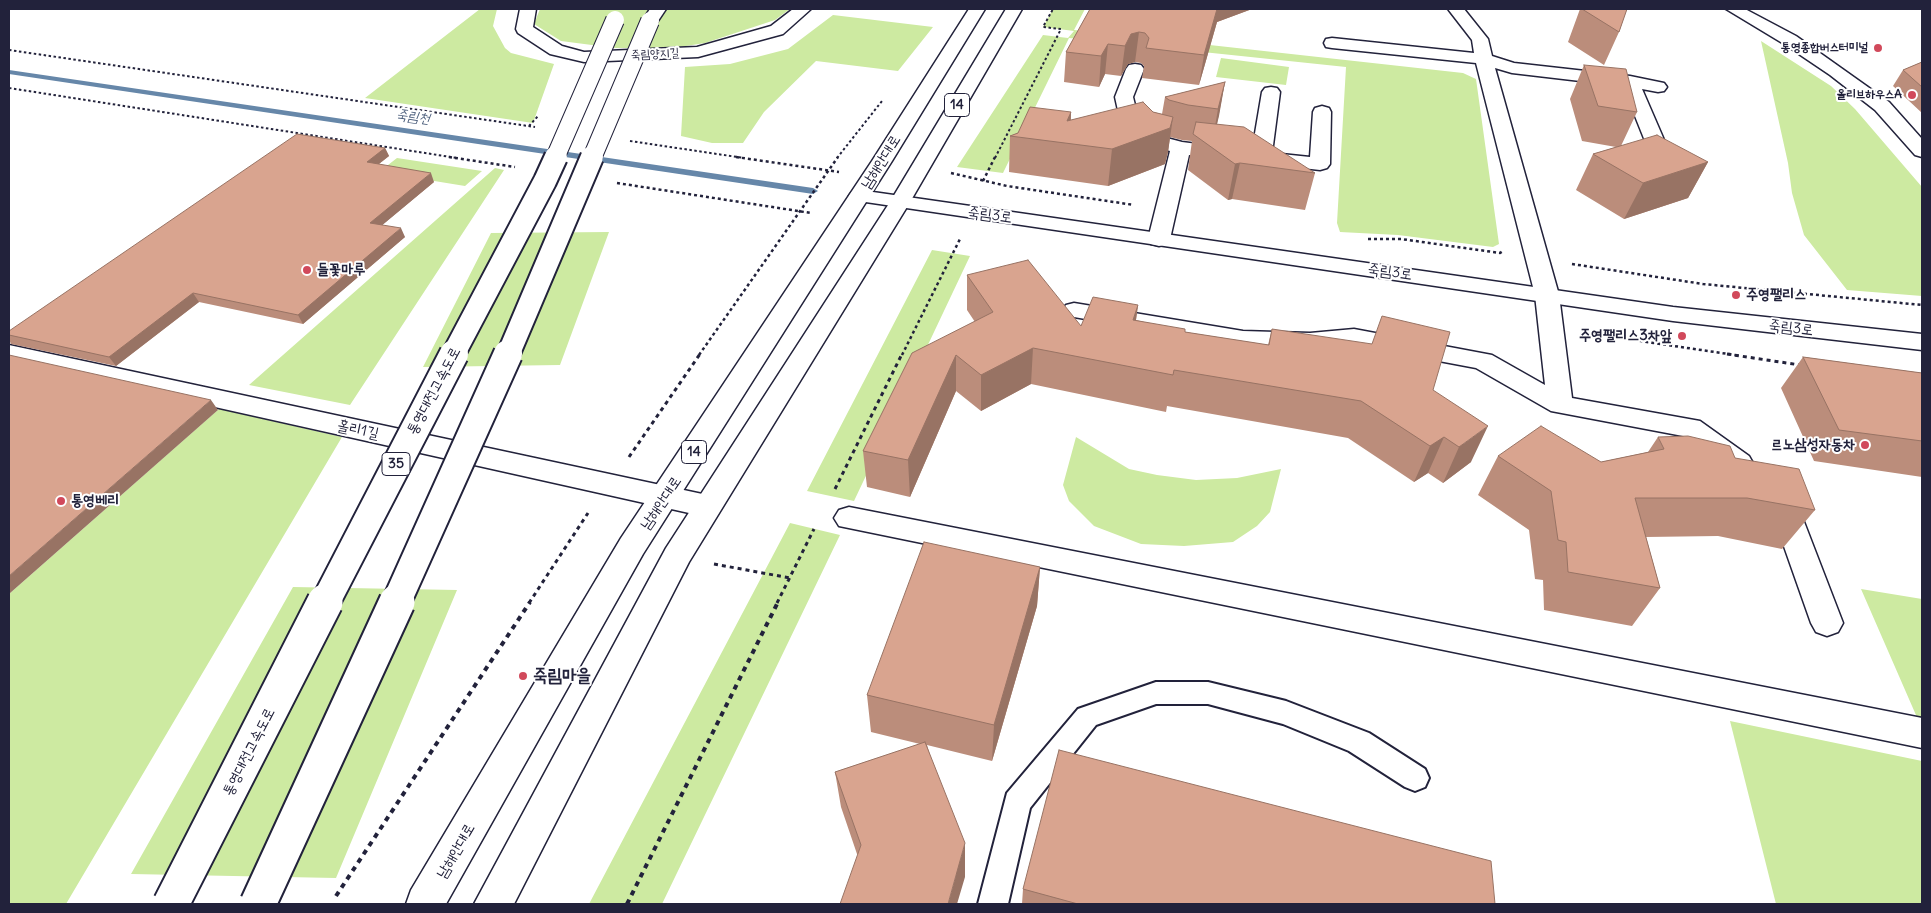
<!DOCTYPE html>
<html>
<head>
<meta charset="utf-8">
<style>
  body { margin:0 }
  #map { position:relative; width:1931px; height:913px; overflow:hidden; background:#fff; font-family:Delius,sans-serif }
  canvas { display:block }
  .frame { position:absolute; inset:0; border:10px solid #22223b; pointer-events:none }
</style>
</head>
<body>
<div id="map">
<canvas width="1931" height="913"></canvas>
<div class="frame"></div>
</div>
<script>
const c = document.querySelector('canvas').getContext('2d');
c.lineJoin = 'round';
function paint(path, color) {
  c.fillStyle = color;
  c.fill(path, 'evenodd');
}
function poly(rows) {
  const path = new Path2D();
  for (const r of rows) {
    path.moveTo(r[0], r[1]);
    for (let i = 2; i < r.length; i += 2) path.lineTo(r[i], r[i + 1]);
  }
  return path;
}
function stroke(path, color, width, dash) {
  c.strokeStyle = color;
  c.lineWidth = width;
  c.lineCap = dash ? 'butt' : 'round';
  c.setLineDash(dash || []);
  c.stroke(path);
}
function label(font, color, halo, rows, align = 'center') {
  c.font = font + ' Delius,"Poor Story",sans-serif';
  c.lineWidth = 4;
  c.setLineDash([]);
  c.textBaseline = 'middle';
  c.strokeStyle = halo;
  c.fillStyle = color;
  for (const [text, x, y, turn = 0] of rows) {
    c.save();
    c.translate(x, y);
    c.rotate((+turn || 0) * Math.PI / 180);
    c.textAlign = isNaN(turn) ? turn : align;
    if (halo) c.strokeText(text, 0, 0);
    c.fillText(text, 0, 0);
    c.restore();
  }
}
paint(poly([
  [480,9,497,9,493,26,505,48,511,53,554,64,533,123,365,98],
  [540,9,790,9,775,20,705,43,673,48,615,48,561,41,534,24],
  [1053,9,1085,9,1074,30,1463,73,1476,79,1499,244,1493,247,1398,235,1340,232,1337,223,1346,67,1069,38,1003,173,957,167,1043,35,1068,38,1074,31,1043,27],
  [833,15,933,27,898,71,816,61,764,112,743,143,712,143,681,136,685,67,730,64,788,49],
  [1761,41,1831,86,1855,109,1922,187,1922,296,1847,290,1804,235,1792,193,1788,163],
  [1221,58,1289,67,1286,85,1216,77],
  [397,158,482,171,465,186,379,172],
  [495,168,504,170,350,405,249,385],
  [609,232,560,365,423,367,491,233],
  [932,250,970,256,854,501,807,491],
  [219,409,342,437,66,904,9,904,9,594],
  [1076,437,1129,469,1157,475,1196,480,1237,478,1281,469,1270,512,1257,526,1233,542,1184,546,1141,544,1094,526,1069,501,1063,485],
  [790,523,840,535,662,904,589,904],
  [293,587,457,590,336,878,131,874],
  [1861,589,1922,599,1922,723,1919,722],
  [1730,721,1922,761,1922,904,1776,904]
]), '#cdeaa1');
paint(poly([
  [9,70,813,188,818,191,813,194,9,74,9,70]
]), '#6687a9');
const lane = poly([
  [1156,682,1208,682,1286,701,1369,733,1425,769,1429,778,1425,787,1415,791,1405,787,1349,751,1283,724,1208,704,1156,704,1096,725,1030,808,1008,904,978,904,1007,793,1078,709,1156,682]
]);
const street = poly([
  [520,9,536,9,533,27,562,46,584,52,697,47,771,26,793,9,811,9,783,34,698,57,584,62,550,54,518,33,516,29,520,9],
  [1448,9,1464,9,1488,39,1492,56,1514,63,1630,76,1664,83,1667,87,1664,91,1658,92,1642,89,1671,156,1668,160,1661,162,1654,160,1651,156,1623,86,1512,73,1495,68,1559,295,1572,398,1700,421,1749,456,1753,463,1749,470,1739,473,1729,470,1683,436,1551,411,1476,368,1354,345,1310,349,1243,347,1074,317,1066,315,1062,310,1066,305,1074,303,1243,331,1310,333,1354,329,1492,355,1545,385,1535,295,1476,63,1332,48,1326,47,1324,43,1326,39,1332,38,1474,53,1472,40,1448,9],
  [1726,9,1745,9,1796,36,1889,102,1922,139,1922,157,1915,155,1875,110,1830,75,1784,44,1726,9],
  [1135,64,1141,65,1144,69,1133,97,1137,113,1163,137,1182,142,1252,151,1262,92,1265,88,1271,87,1277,88,1280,92,1272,153,1310,157,1313,112,1315,108,1322,106,1329,108,1331,112,1330,164,1327,168,1320,170,1189,155,1170,239,1167,244,1159,246,1151,244,1148,239,1170,151,1149,145,1119,115,1115,97,1126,69,1129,65,1135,64],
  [9,345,707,495,717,498,721,506,717,514,707,517,9,361,9,345],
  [1782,490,1792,494,1796,501,1843,623,1838,632,1827,636,1816,632,1811,623,1768,501,1772,494,1782,490],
  [849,507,1922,718,1922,748,839,526,834,518,839,510,849,507]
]);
const secondary = poly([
  [859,190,1673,307,1922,334,1922,350,1673,321,852,200,849,196,852,192,859,190]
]);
const primary = poly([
  [969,9,985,9,892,161,643,554,446,904,406,904,411,890,621,538,872,161,969,9],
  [1006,9,1022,9,910,202,689,562,514,904,474,904,666,548,890,202,1006,9]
]);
const highway = poly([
  [650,9,666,9,656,24,650,26,642,21,650,9]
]);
stroke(lane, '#22223b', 4);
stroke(street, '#22223b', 3);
stroke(secondary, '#22223b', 3);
stroke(primary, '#22223b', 3);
stroke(highway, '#22223b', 3);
stroke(poly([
  [9,50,535,127],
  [9,88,457,158],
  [529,126,538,116],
  [630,141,744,158],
  [837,158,882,101],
  [995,158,1061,29,1043,27,1053,9]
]), '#22223b', 2, [2.5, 2.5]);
stroke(poly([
  [449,157,515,167],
  [736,157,839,172],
  [951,173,1007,186,1134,205],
  [983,181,995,157],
  [617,183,811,213],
  [1368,239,1401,239,1500,253,1503,251],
  [1572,264,1703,284,1922,305],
  [1586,333,1735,355],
  [699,355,838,157],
  [902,355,961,237]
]), '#22223b', 2.5, [3, 3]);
stroke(poly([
  [1727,354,1800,365],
  [629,457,700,354],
  [835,489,902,354],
  [714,564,790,578],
  [529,603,588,513],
  [777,603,814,529]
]), '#22223b', 3, [4, 4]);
stroke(poly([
  [336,896,530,602],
  [627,904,778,602]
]), '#22223b', 4, [5, 5]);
paint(lane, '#fff');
paint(street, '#fff');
paint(secondary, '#fff');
paint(primary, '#fff');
paint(highway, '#fff');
const highwayBridgeFar3 = poly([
  [555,158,615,20],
  [592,158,650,21]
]);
const highwayBridgeFar2 = poly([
  [453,355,545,181,556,157],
  [508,355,592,157]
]);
const highwayBridgeFar1 = poly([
  [325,603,454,354],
  [396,603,508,354]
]);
const highwayBridge = poly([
  [171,904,325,602],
  [258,904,397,602]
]);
stroke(highwayBridgeFar3, '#22223b', 20, []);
stroke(highwayBridgeFar2, '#22223b', 26, []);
stroke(highwayBridgeFar1, '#22223b', 32, []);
stroke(highwayBridge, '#22223b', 39, []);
stroke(highwayBridgeFar3, '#fff', 18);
stroke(highwayBridgeFar2, '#fff', 22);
stroke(highwayBridgeFar1, '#fff', 28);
stroke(highwayBridge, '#fff', 35);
paint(poly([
  [1090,9,1252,9,1217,22,1199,85,1142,78,1144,66,1141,63,1135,62,1128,64,1121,76,1105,74,1099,87,1064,82,1066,52],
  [1580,9,1627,9,1619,32,1604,65,1568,42],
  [1922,62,1922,113,1893,86,1903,70],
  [1584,65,1637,112,1621,146,1708,162,1688,198,1624,219,1576,190,1593,154,1616,147,1582,141,1570,99],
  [1225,82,1217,124,1315,173,1305,210,1232,199,1228,200,1188,170,1192,141,1182,140,1170,137,1168,152,1165,164,1108,186,1009,172,1010,136,1071,112,1071,120,1153,112,1162,114,1165,97],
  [385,148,389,156,379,164,434,182,382,225,405,237,303,324,199,302,116,366,11,344,9,340,9,331],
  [967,275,1081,326,1138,305,1136,320,1185,332,1268,345,1272,329,1433,390,1471,462,1443,483,1428,473,1414,482,1348,438,1167,406,1166,412,1031,384,981,411,956,391,910,497,867,487,863,451,975,322,967,310],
  [1803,357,1922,373,1922,477,1814,461,1781,388],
  [1658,437,1735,458,1815,510,1782,549,1718,536,1646,537,1660,588,1632,626,1544,610,1543,580,1535,579,1529,530,1478,495,1498,456,1601,462,1648,452],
  [1040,567,1037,606,992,761,927,745,965,877,857,854,841,807,835,772,920,744,871,732,867,695],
  [1023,889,1495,904,1022,904]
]), '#bb8d7b');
paint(poly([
  [1217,9,1252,9,1217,22,1199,85,1204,55],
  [1139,32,1135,62,1128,64,1121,76,1125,46,1131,34],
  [1108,44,1105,74,1099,87,1101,56],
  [1225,82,1219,116,1212,144,1218,109],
  [1071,112,1069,144,1067,121],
  [1173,117,1168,152,1165,164,1108,186,1112,149],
  [385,148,389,156,371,170,367,162],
  [1708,162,1688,198,1624,219,1643,183],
  [1240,163,1232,199,1228,200,1235,164],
  [431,173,434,182,374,232,370,223],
  [401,228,405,237,303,324,298,315],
  [193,293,199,302,116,366,109,357],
  [1138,305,1133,341,1133,320],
  [1033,348,1031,384,981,411,981,375],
  [956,355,956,391,910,497,908,460],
  [211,400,218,410,9,594,9,576],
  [1488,426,1471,462,1443,483,1459,447],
  [1444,437,1428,473,1414,482,1430,446],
  [1040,567,1037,606,992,761,994,725],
  [965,843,965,877,957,904,948,904]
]), '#987364');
const building = poly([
  [1090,9,1217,9,1204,55,1146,48,1149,38,1145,33,1139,32,1131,34,1125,46,1108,44,1101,56,1066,52,1090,9],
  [1582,9,1627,9,1619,32,1582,9],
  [1922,62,1922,87,1903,70,1922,62],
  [1584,65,1626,69,1637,112,1598,106,1584,65],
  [1225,82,1218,109,1188,105,1169,100,1165,97,1225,82],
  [1143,102,1153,112,1173,117,1170,128,1112,149,1010,136,1018,133,1030,107,1071,112,1067,121,1143,102],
  [1196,122,1244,127,1315,173,1240,163,1235,164,1193,134,1196,122],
  [297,134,385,148,367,162,431,173,370,223,401,228,298,315,193,293,109,357,9,335,9,331,297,134],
  [1657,135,1708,162,1643,183,1593,154,1657,135],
  [1028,260,1081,326,1093,297,1138,305,1133,320,1185,329,1185,332,1269,345,1272,329,1372,344,1382,316,1450,332,1433,390,1488,426,1459,447,1444,437,1430,446,1361,401,1174,370,1173,375,1033,348,981,375,956,355,908,460,863,451,912,353,993,312,967,275,1028,260],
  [9,355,211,400,9,576,9,355],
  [1803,357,1922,373,1922,441,1839,430,1803,357],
  [1541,426,1601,462,1664,449,1658,437,1688,436,1730,446,1735,458,1799,469,1815,510,1747,498,1635,498,1660,588,1568,572,1566,542,1558,540,1551,491,1498,456,1541,426],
  [924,542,1040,567,994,725,867,695,924,542],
  [925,742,965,843,948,904,840,904,861,845,835,772,925,742],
  [1059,750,1491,861,1495,904,1078,904,1023,889,1059,750]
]);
paint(building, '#d9a48f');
stroke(building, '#987364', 1);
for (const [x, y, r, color] of [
  [1878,48,5,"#d1495b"],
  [1912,95,5,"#d1495b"],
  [307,270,5,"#d1495b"],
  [1736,295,5,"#d1495b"],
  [1682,336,5,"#d1495b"],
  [1865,445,5,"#d1495b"],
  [61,501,5,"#d1495b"],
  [523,676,5,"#d1495b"]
]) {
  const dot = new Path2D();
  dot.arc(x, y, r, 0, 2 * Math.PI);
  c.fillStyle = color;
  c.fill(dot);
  stroke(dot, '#fff', 2);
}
label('bold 12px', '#22223b', '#fff', [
  ["통영종합버스터미널",1868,48],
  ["올리브하우스A",1902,95]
], 'right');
label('12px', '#22223b', '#fff', [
  ["죽림양지길",655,54,-3]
]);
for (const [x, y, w] of [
  [957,105,25],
  [694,452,25],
  [396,464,28]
]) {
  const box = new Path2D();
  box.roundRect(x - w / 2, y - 11.5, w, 23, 4);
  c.fillStyle = '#fff';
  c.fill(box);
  stroke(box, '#22223b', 1);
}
label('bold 14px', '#22223b', null, [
  ["14",957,105],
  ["14",694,452],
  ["35",396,464]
]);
label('italic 14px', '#4a5d7b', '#fff', [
  ["죽림천",413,117,8]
]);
label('15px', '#22223b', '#fff', [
  ["남해안대로",881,162,-58],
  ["죽림3로",990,215,8],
  ["죽림3로",1390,272,8],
  ["죽림3로",1791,328,7],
  ["통영대전고속도로",434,391,-62],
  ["홀리1길",358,430,12],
  ["남해안대로",661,503,-56],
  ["통영대전고속도로",249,752,-63],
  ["남해안대로",456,851,-60]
]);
label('bold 15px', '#22223b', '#fff', [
  ["들꽃마루",317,270],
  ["주영팰리스",1746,295],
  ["주영팰리스3차앞",1672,336,"right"],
  ["르노삼성자동차",1855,445,"right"],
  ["통영베리",71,501]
], 'left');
label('bold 18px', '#22223b', '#fff', [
  ["죽림마을",533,676]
], 'left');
</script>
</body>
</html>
